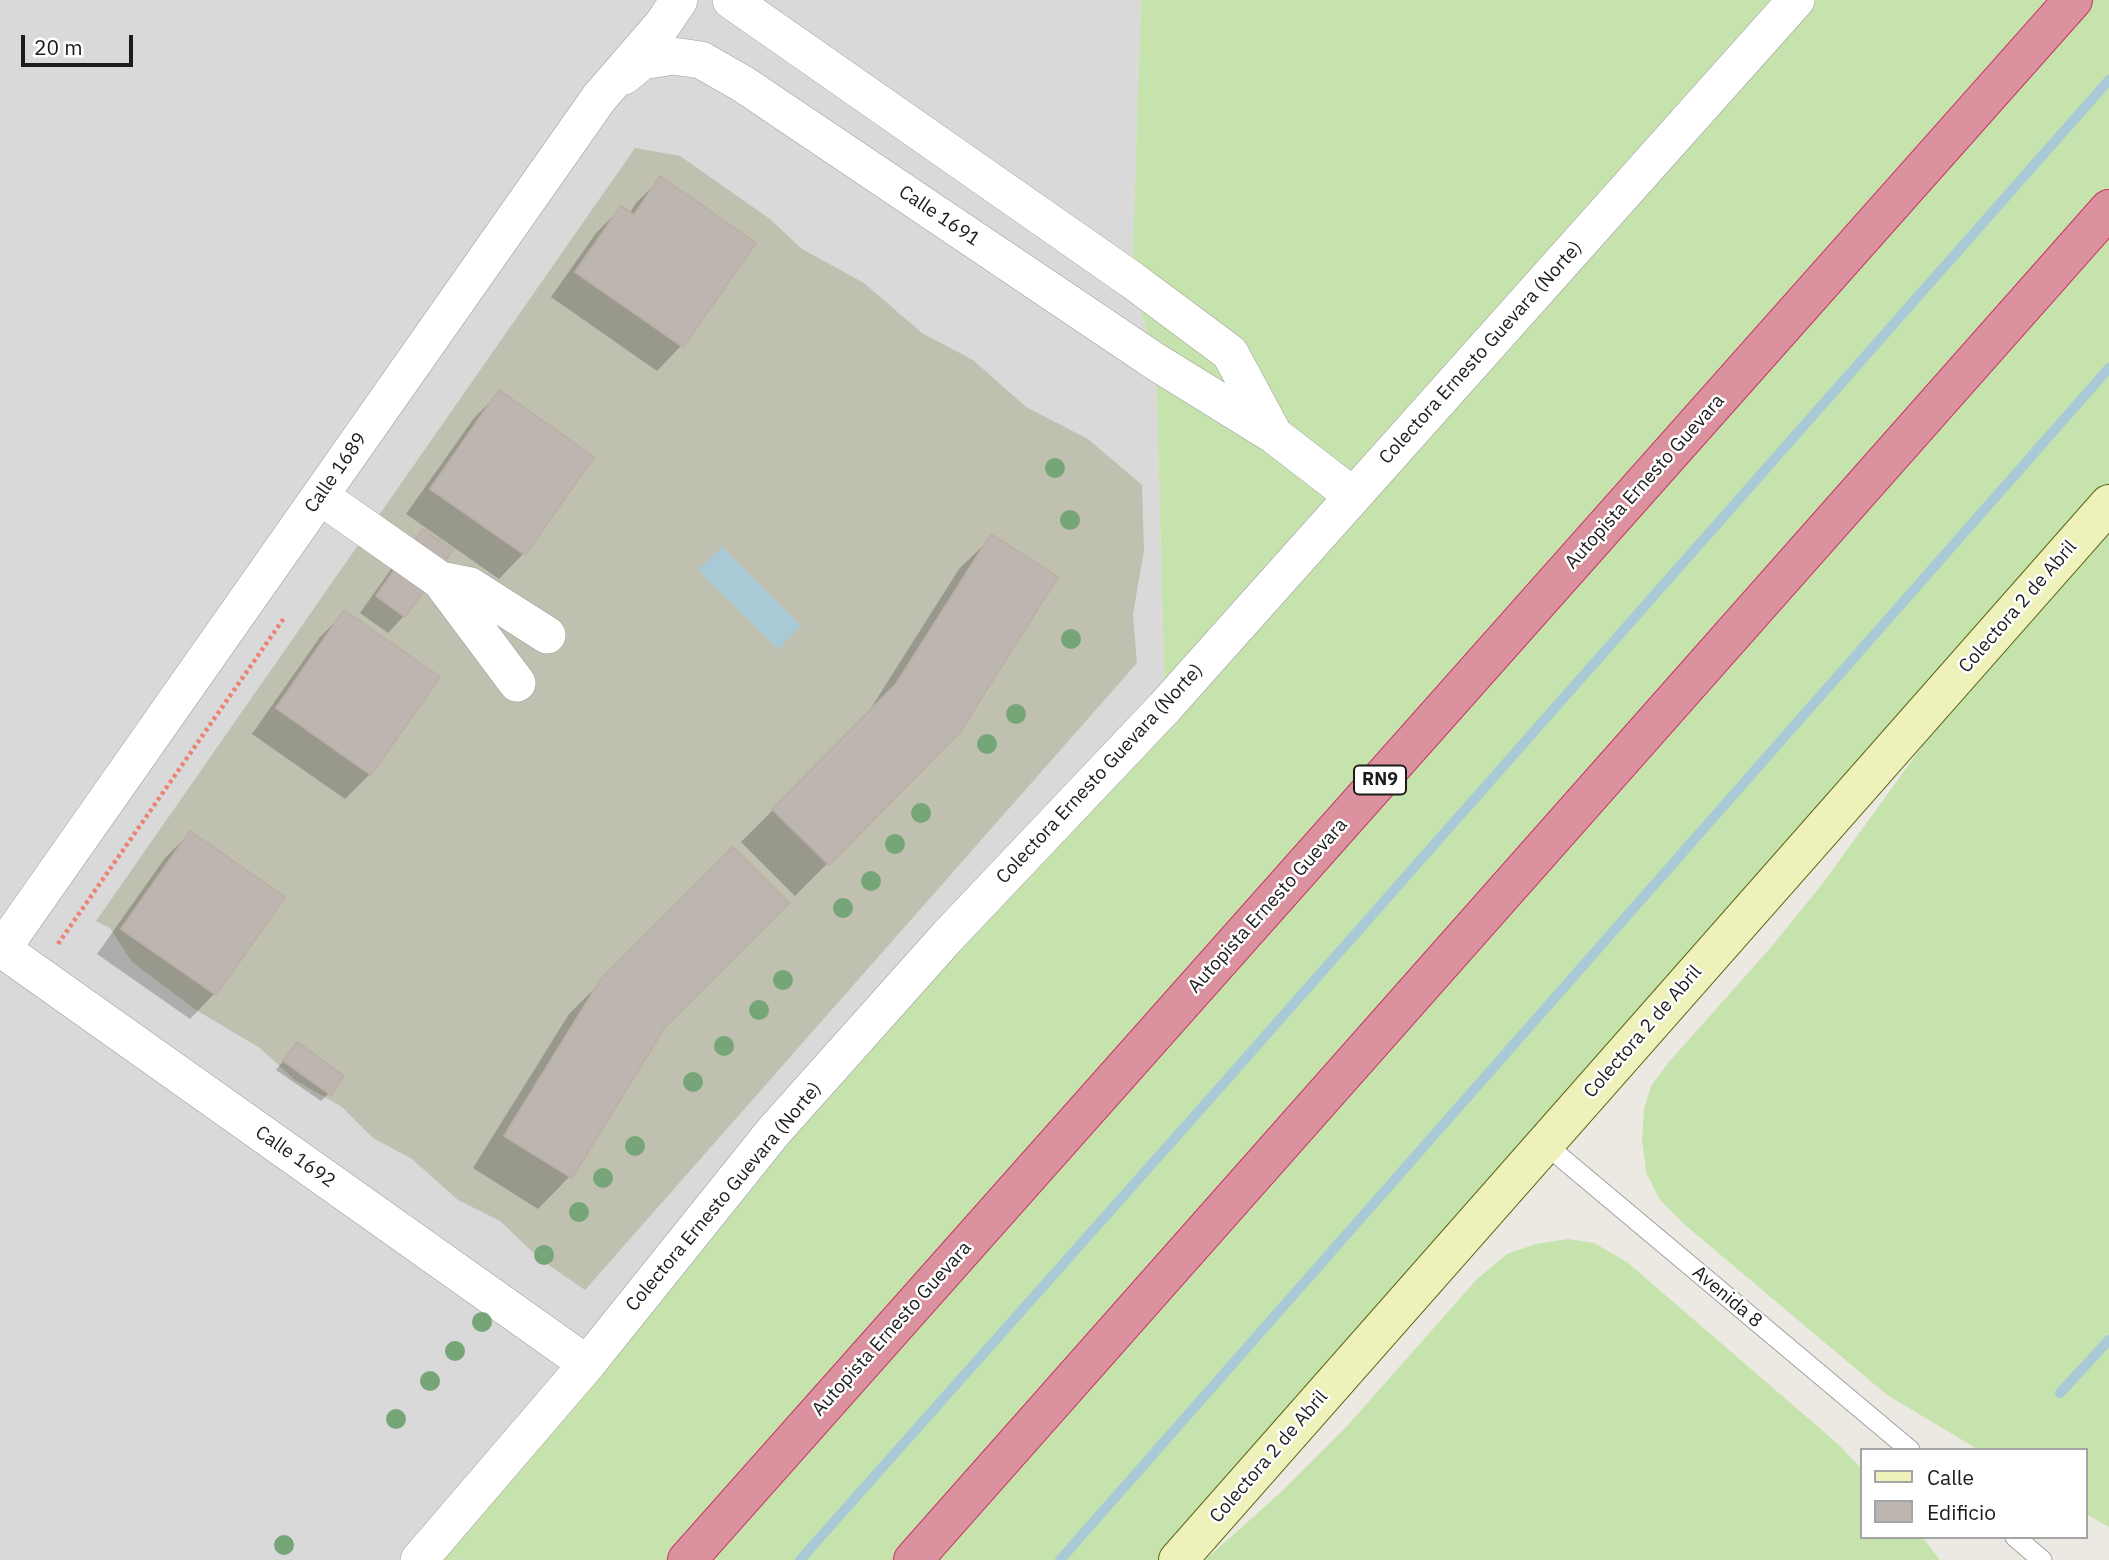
<!DOCTYPE html>
<html>
<head>
<meta charset="utf-8">
<style>
  body { margin:0 }
  #map { position:relative; width:2109px; height:1560px; overflow:hidden; background:#ece9e2; font-family:"IBM Plex Sans",sans-serif }
  canvas { display:block }
  .legend { position:absolute; left:1860px; top:1448px; width:228px; height:91px; box-sizing:border-box; background:#fff; border:2px solid #a4a4a4; margin:0; padding:9px 12px; list-style:none; font-size:21px; color:#1c1c1c }
  .legend li { display:flex; align-items:center; gap:14px; height:35px }
  .legend b { width:35px; border:2px solid #a4a4a4 }
  .scale { position:absolute; left:21px; top:35px; width:112px; height:32px; box-sizing:border-box; border:4px solid #1c1c1c; border-top:0; padding-left:9px; font-size:21px; line-height:24px; white-space:nowrap; color:#1c1c1c; -webkit-text-stroke:5px #fff; paint-order:stroke }
</style>
</head>
<body>
<div id="map">
<canvas width="2109" height="1560"></canvas>
<ul class="legend">
<li><b style="height:9px;background:#eef2ba"></b>Calle</li>
<li><b style="height:19px;background:#bcb5b0"></b>Edificio</li>
</ul>
<div class="scale">20 m</div>
</div>
<script>
const c = document.querySelector('canvas').getContext('2d');
c.lineJoin = 'round';
function paint(path, color) {
  c.fillStyle = color;
  c.fill(path, 'evenodd');
}
function poly(rows) {
  const path = new Path2D();
  for (const r of rows) {
    path.moveTo(r[0], r[1]);
    for (let i = 2; i < r.length; i += 2) path.lineTo(r[i], r[i + 1]);
  }
  return path;
}
function stroke(path, color, width, dash) {
  c.strokeStyle = color;
  c.lineWidth = width;
  c.lineCap = dash ? 'butt' : 'round';
  c.setLineDash(dash || []);
  c.stroke(path);
}
function label(font, color, halo, rows, align = 'center') {
  c.font = font + ' "IBM Plex Sans",sans-serif';
  c.lineWidth = 5;
  c.setLineDash([]);
  c.textBaseline = 'middle';
  c.strokeStyle = halo;
  c.fillStyle = color;
  for (const [text, x, y, turn = 0] of rows) {
    c.save();
    c.translate(x, y);
    c.rotate((+turn || 0) * Math.PI / 180);
    c.textAlign = isNaN(turn) ? turn : align;
    if (halo) c.strokeText(text, 0, 0);
    c.fillText(text, 0, 0);
    c.restore();
  }
}
paint(poly([
  [0,0,1141,0,1132,280,1156,362,1165,707,419,1560,0,1560]
]), '#dad9d9');
paint(poly([
  [635,148,680,156,770,219,802,249,864,283,922,333,973,360,1026,407,1088,439,1142,485,1144,550,1133,614,1137,663,585,1290,540,1259,500,1221,458,1200,412,1159,373,1138,342,1107,295,1080,260,1048,196,1010,132,962,110,928,96,921]
]), '#bfc0af');
paint(poly([
  [1141,0,2109,0,2109,504,1178,1560,419,1560,1165,707,1156,362,1132,280],
  [2109,533,2109,1527,2086,1514,2086,1450,1979,1450,1887,1395,1685,1225,1659,1199,1646,1172,1642,1139,1644,1109,1651,1086,1668,1063,1772,946,1823,883,1931,734],
  [1568,1239,1594,1243,1627,1262,1838,1444,1862,1469,1862,1537,1922,1537,1940,1560,1205,1560,1280,1493,1348,1425,1477,1279,1507,1254,1536,1244]
]), '#c6e2ad');
paint(poly([
  [722,547,801,626,778,649,698,570]
]), '#a7cad6');
paint(poly([
  [660,179,753,244,681,346,657,371,551,297,596,233,621,208,629,214,636,203],
  [499,393,591,458,523,554,499,579,406,514,474,418],
  [423,531,404,616,388,633,360,613,406,548],
  [992,537,959,731,795,896,741,842,864,719,959,569],
  [345,612,438,678,370,774,345,799,252,734,320,637],
  [190,833,282,898,214,994,190,1019,97,954,165,858],
  [733,850,664,1026,570,1176,538,1209,473,1168,569,1014],
  [297,1044,329,1093,321,1101,276,1070]
]), '#0003');
stroke(poly([
  [2060,1393,2109,1340],
  [800,1560,1214,1094,2109,80],
  [1060,1560,2109,368]
]), '#a7cad6', 10);
const building = poly([
  [660,176,756,243,683,347,575,272,621,206,634,215,660,176],
  [499,390,594,457,525,555,430,489,499,390],
  [423,529,453,550,405,617,376,596,423,529],
  [991,534,1058,577,960,732,829,865,772,809,896,684,991,534],
  [344,610,440,677,371,775,276,708,344,610],
  [190,831,285,897,216,995,121,929,190,831],
  [733,847,789,903,665,1027,572,1178,504,1136,601,979,733,847],
  [297,1042,344,1076,331,1095,283,1061,297,1042]
]);
paint(building, '#bcb5b0');
stroke(building, '#bcb0a6', 2);
const lane = poly([
  [1545,1144,1910,1450],
  [2015,1537,2042,1560]
]);
const street = poly([
  [731,0,1132,280,1230,353,1273,433],
  [624,76,642,61,673,56,701,60,743,84,1156,362,1274,435,1353,496],
  [320,496,440,580,517,683],
  [440,580,470,586,547,635],
  [2,949,587,1364],
  [0,952,599,98,663,24,679,0],
  [419,1560,587,1364,774,1131,948,936,1165,707,1796,0]
]);
const secondary = poly([
  [1178,1560,2109,504]
]);
const highway = poly([
  [687,1560,2073,0],
  [913,1560,2109,209]
]);
stroke(lane, '#a0a0a0', 21);
stroke(street, '#a0a0a0', 38);
stroke(secondary, '#5b660f', 40);
stroke(highway, '#c53563', 40);
stroke(poly([
  [58,944,284,618]
]), '#eb8375', 4.5, [3.5, 3.5]);
stroke(lane, '#fff', 19);
stroke(street, '#fff', 37);
stroke(secondary, '#eef2ba', 38);
stroke(highway, '#dc919e', 38);
c.fillStyle = '#76a577';
for (const [x, y] of [
  [1055,468],
  [1070,520],
  [1071,639],
  [1016,714],
  [987,744],
  [921,813],
  [895,844],
  [871,881],
  [843,908],
  [783,980],
  [759,1010],
  [724,1046],
  [693,1082],
  [635,1146],
  [603,1178],
  [579,1212],
  [544,1255],
  [482,1322],
  [455,1351],
  [430,1381],
  [396,1419],
  [284,1545]
]) {
  c.beginPath();
  c.arc(x, y, 10, 0, 2 * Math.PI);
  c.fill();
}
for (const [x, y, w] of [
  [1380,780,52]
]) {
  const box = new Path2D();
  box.roundRect(x - w / 2, y - 14.5, w, 29, 5);
  c.fillStyle = '#fff';
  c.fill(box);
  stroke(box, '#1c1c1c', 2);
}
label('bold 18px', '#1c1c1c', null, [
  ["RN9",1380,780]
]);
label('19px', '#1c1c1c', '#fff', [
  ["Calle 1691",939,216,34],
  ["Colectora Ernesto Guevara (Norte)",1481,353,-48],
  ["Calle 1689",336,473,-55],
  ["Autopista Ernesto Guevara",1645,482,-48],
  ["Colectora 2 de Abril",2018,607,-49],
  ["Colectora Ernesto Guevara (Norte)",1100,774,-47],
  ["Autopista Ernesto Guevara",1268,906,-48],
  ["Colectora 2 de Abril",1643,1032,-49],
  ["Calle 1692",295,1157,35],
  ["Colectora Ernesto Guevara (Norte)",724,1197,-50],
  ["Avenida 8",1727,1297,40],
  ["Autopista Ernesto Guevara",892,1329,-48],
  ["Colectora 2 de Abril",1269,1457,-49]
]);
</script>
</body>
</html>
